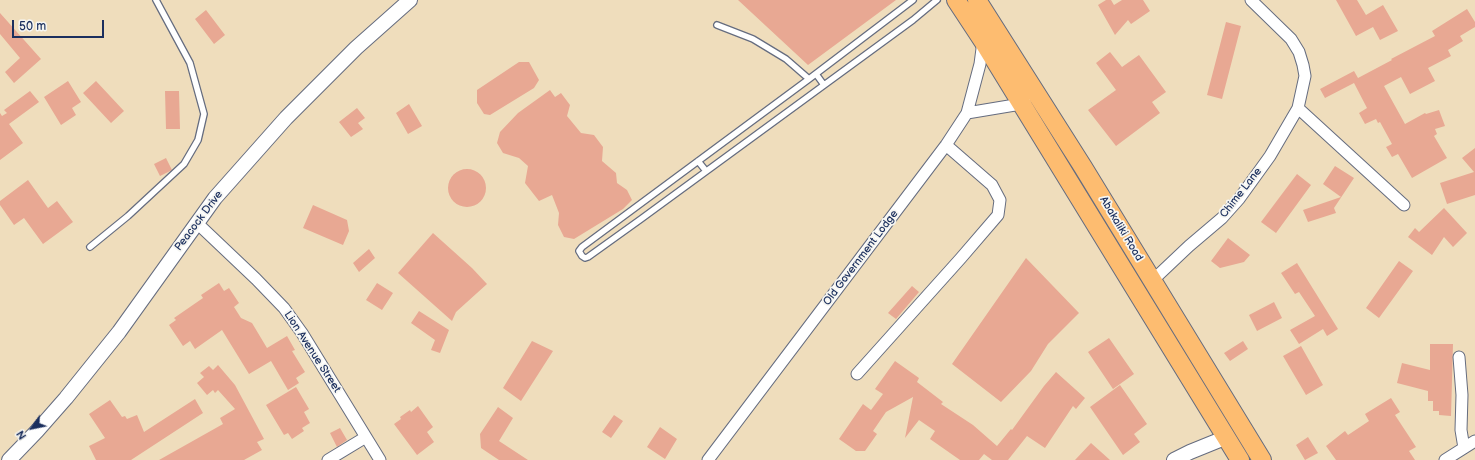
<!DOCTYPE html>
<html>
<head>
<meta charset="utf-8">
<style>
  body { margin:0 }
  #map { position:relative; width:1475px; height:460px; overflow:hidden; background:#efddbc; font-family:"Balsamiq Sans",sans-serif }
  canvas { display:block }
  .north { position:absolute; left:12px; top:408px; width:40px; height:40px; -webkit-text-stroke:3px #f6f6f2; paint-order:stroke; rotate:237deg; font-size:11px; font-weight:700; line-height:16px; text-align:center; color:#1b2f5e }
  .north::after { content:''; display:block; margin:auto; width:14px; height:18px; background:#1b2f5e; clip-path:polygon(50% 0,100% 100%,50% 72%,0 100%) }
  .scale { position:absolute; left:12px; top:20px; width:92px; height:18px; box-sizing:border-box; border:2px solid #1b2f5e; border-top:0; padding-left:5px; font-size:12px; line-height:14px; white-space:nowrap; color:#1b2f5e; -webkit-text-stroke:3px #f6f6f2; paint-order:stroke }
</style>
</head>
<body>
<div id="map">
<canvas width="1475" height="460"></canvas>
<div class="north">N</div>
<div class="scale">50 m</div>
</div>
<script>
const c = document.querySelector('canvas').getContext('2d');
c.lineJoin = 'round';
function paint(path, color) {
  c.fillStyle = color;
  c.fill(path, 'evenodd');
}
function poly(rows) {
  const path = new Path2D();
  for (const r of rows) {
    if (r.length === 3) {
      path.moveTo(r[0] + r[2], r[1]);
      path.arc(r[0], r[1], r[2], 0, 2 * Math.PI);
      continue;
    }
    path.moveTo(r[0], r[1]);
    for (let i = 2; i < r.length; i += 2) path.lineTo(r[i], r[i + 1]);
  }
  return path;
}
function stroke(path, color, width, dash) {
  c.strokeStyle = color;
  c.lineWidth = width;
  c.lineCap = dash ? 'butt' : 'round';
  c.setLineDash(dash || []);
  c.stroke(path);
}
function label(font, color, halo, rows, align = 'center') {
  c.font = font + ' "Balsamiq Sans",sans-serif';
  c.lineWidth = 3.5;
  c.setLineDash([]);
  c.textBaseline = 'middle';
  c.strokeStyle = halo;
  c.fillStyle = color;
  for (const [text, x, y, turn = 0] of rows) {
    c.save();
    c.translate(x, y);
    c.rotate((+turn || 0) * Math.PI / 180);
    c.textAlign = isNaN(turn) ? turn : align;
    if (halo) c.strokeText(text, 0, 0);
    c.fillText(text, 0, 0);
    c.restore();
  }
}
paint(poly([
  [738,0,896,0,808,65],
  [1106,0,1111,0,1114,5,1122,0,1143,0,1150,11,1131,24,1128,20,1115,35,1098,5],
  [1336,0,1357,0,1366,15,1383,5,1398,31,1380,40,1373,27,1356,36],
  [1467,9,1475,22,1475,27,1460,36,1463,41,1448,50,1451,56,1428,68,1435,81,1410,94,1401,77,1384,86,1405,124,1425,113,1426,114,1439,110,1445,126,1435,129,1437,134,1434,136,1447,158,1412,178,1398,154,1392,157,1386,147,1392,144,1380,122,1378,123,1376,119,1365,124,1359,113,1367,108,1354,83,1325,98,1320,89,1354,71,1358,78,1392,60,1391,59,1435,36,1432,31],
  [206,10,225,35,214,44,195,19],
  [0,13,41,59,14,83,5,72,20,58,0,34],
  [1226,22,1241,26,1222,99,1207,95],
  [1110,52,1122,67,1139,55,1166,92,1152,102,1160,113,1116,146,1088,110,1116,90,1096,63],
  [519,62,529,62,539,80,534,88,490,115,484,114,477,103,477,90],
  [68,81,81,102,72,108,76,115,61,125,44,97],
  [96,81,124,111,111,123,83,93],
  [550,90,555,97,561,93,570,105,567,116,581,133,594,135,603,147,602,161,616,173,617,183,627,190,632,200,623,209,574,239,564,237,558,225,559,213,552,195,539,201,525,183,528,166,519,158,503,153,497,143,500,132,518,113],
  [30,91,39,102,9,124,23,143,0,160,0,113,2,116,7,113,4,110],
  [165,91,179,91,180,129,166,129],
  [409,104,422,126,408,134,396,113],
  [357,108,365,118,358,123,363,129,351,137,339,122],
  [1475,148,1475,195,1447,204,1440,183,1474,172,1462,158],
  [166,158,172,170,160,176,154,164],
  [1335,166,1354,178,1334,208,1336,213,1308,222,1303,210,1341,197,1323,184],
  [467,188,19],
  [1297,174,1311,185,1276,233,1261,222],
  [28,180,48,208,57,201,73,222,43,244,24,218,14,225,0,205,0,201],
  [313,205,347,220,349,231,343,245,303,228],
  [1444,208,1467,233,1453,247,1444,237,1432,255,1408,237,1415,228,1419,232],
  [433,233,472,268,487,284,456,312,452,321,398,273],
  [1228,238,1250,255,1244,262,1220,268,1211,261],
  [369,249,375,258,359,272,353,263],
  [1026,258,1079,313,1048,344,1031,371,1001,402,952,364],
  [1399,261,1413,271,1379,318,1366,308],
  [1297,263,1338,329,1327,336,1323,329,1299,344,1290,330,1315,316,1299,292,1295,294,1281,273],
  [219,283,224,291,229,288,239,303,234,307,241,318,252,323,267,348,287,336,295,350,292,351,305,372,296,378,299,383,288,390,271,361,249,374,222,330,195,349,190,341,183,346,169,325,176,320,174,318,203,298,201,295],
  [377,283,393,293,382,310,366,300],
  [912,286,919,292,896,319,888,313],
  [1274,302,1282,318,1257,331,1249,315],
  [419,311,449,330,440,353,431,350,435,340,411,323],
  [1109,338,1134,374,1113,389,1088,352],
  [532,341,553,351,521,401,503,388],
  [1243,341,1248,349,1230,361,1224,353],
  [1430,344,1453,344,1451,416,1439,415,1439,411,1433,411,1433,401,1428,401,1428,391,1397,383,1402,363,1430,370],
  [1301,346,1323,385,1306,395,1283,356],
  [895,361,919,378,917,382,943,402,941,404,973,425,997,446,1011,429,1012,430,1044,386,1056,372,1085,398,1076,409,1073,406,1045,448,1027,436,1008,460,992,460,984,454,979,460,960,460,930,439,935,431,919,420,905,438,913,397,886,412,873,431,877,434,865,451,856,451,839,439,863,404,871,410,883,394,875,389],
  [218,365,235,385,264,439,257,442,262,450,244,460,159,460,223,424,220,418,235,409,218,390,215,393,213,390,207,395,197,383,204,377,200,373,209,366,213,370],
  [1120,385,1147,424,1134,434,1140,442,1123,455,1090,407],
  [296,387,309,409,304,412,310,423,302,428,304,431,292,439,288,433,284,435,266,405],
  [1391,398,1400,412,1395,415,1416,447,1409,451,1415,460,1336,460,1326,446,1345,431,1348,435,1369,421,1365,414],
  [195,399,203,413,131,460,96,460,89,446,105,438,89,414,110,400,122,417,125,416,127,419,137,415,144,432],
  [418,406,433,427,427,432,434,442,417,455,394,424,401,419,400,417,410,410,411,412],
  [498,407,513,418,499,441,528,460,499,460,481,448,480,434],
  [614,415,623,421,611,438,602,432],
  [660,427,677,439,665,459,647,447],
  [340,428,347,440,337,447,330,433],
  [1308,437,1318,453,1305,460,1296,445],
  [1091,443,1110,460,1075,460]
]), '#e8a893');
const service = poly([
  [913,0,809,79,582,247,579,251,582,256,585,258,588,257,641,219,913,20,937,0],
  [717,25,753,39,786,59,809,79],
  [816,74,824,85],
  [698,161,706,171],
  [90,247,128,216,184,164,198,140,204,114,190,63,156,0]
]);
const minor = poly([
  [1298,108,1404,205],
  [967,113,1021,104,1025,101],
  [197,223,256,279,284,308,302,333,380,460],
  [1152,281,1189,246,1222,218,1239,199,1270,156,1298,108,1305,76,1303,65,1299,52,1291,39,1251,0],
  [1459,357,1462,395,1461,430,1464,448],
  [857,374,961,258,998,215,1000,200,992,185,946,145],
  [328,460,366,437],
  [708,460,946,145,967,113,980,64,983,41],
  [1445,460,1475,441]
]);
const tertiary = poly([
  [9,460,37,431,66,398,119,332,215,198,286,118,356,48,410,0],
  [1174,460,1190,452,1227,437]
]);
const primary = poly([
  [956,0,983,41,1240,460],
  [977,0,1083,167,1262,460]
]);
stroke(service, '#656c7f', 8);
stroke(minor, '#656c7f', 13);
stroke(tertiary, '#656c7f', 16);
stroke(primary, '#656c7f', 20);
stroke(service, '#fff', 5.5);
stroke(minor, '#fff', 11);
stroke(tertiary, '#fff', 14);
stroke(primary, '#fdbc70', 18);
label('11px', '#1b2f5e', '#f6f6f2', [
  ["Chime Lane",1241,193,-52],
  ["Peacock Drive",199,221,-53],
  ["Abakaliki Road",1121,229,59],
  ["Old Government Lodge",861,258,-53],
  ["Lion Avenue Street",312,352,57]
]);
</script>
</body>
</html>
